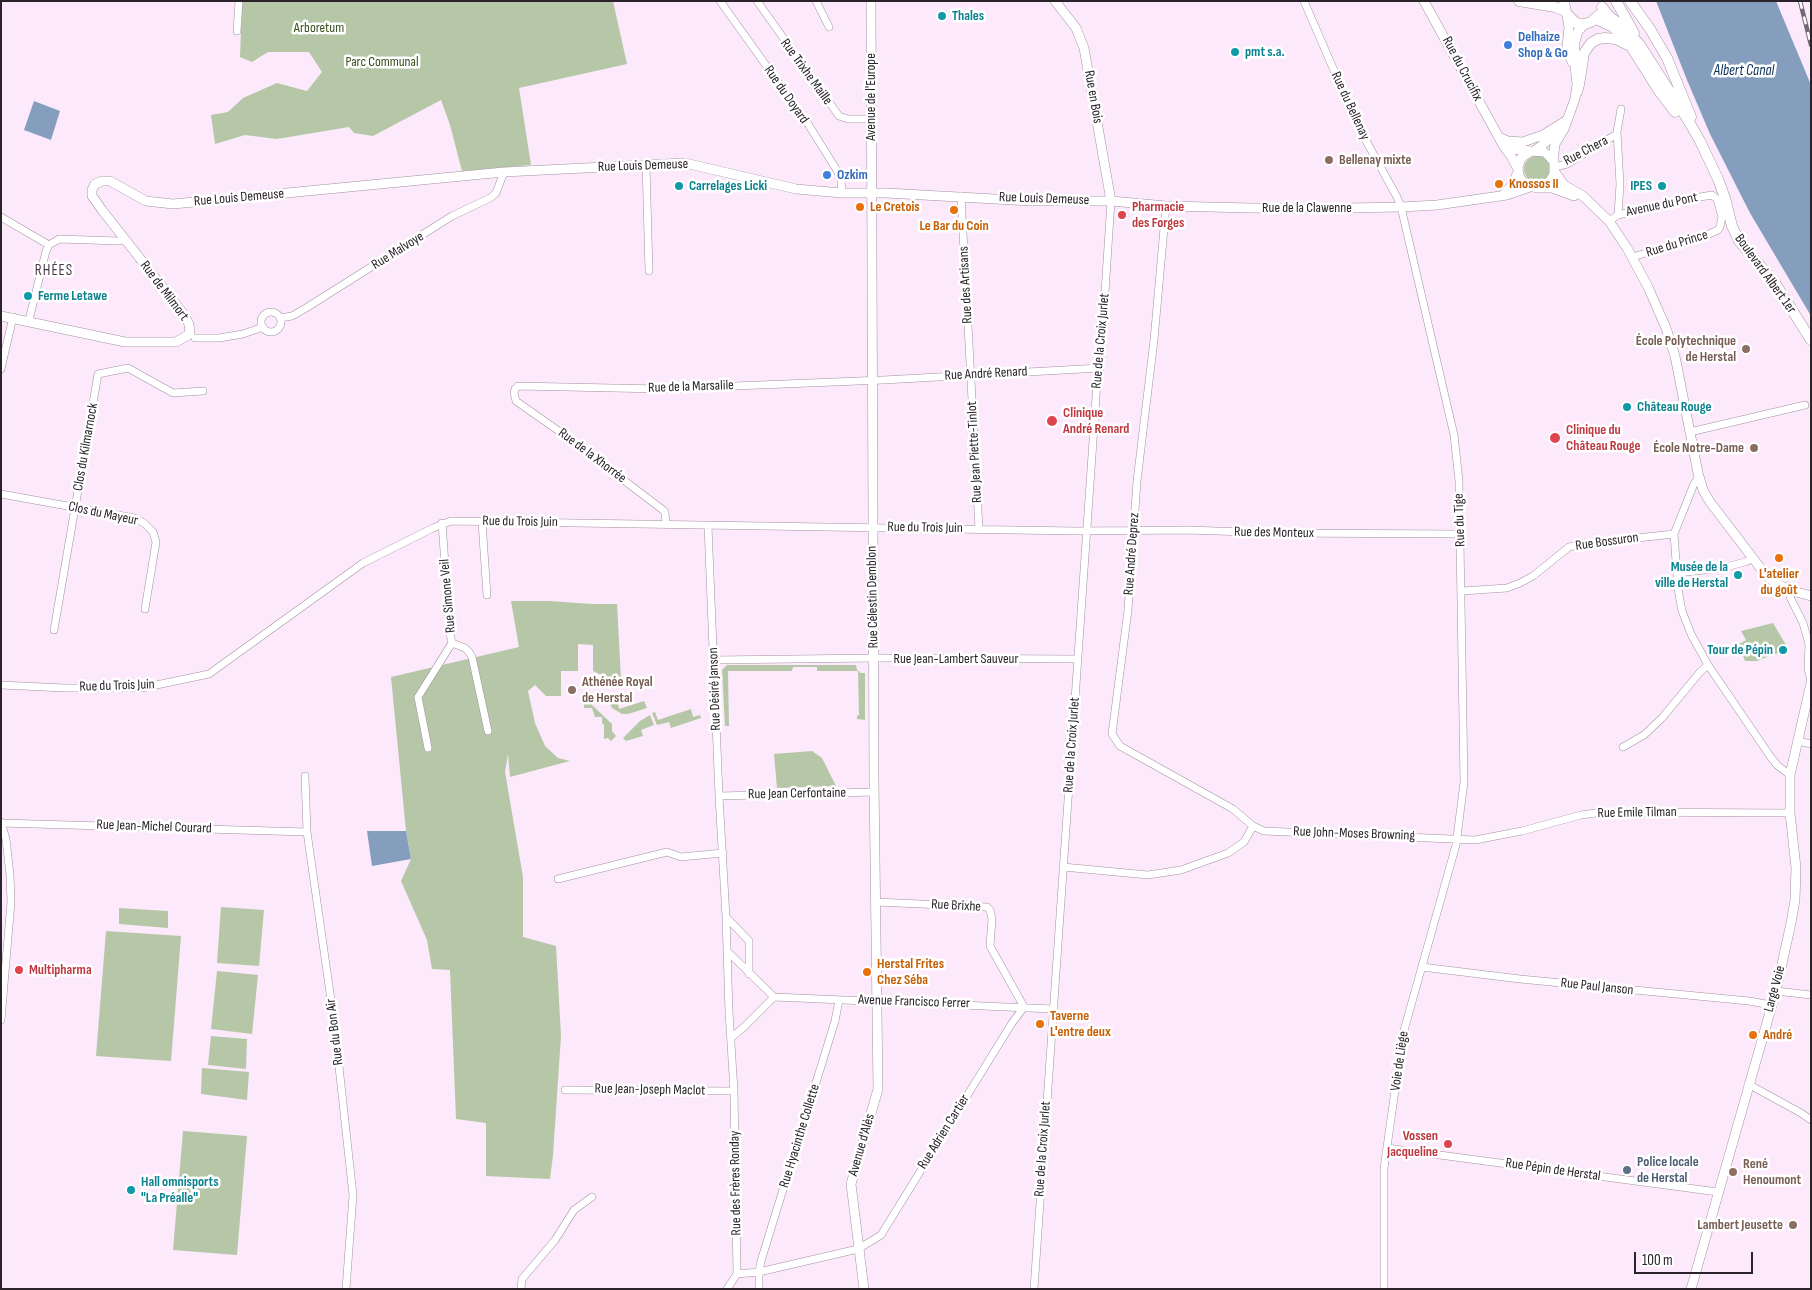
<!DOCTYPE html>
<html>
<head>
<meta charset="utf-8">
<style>
  body { margin:0 }
  #map { position:relative; width:1812px; height:1290px; overflow:hidden; background:#fceafc; font-family:"Sofia Sans Condensed",sans-serif }
  canvas { display:block }
  .frame { position:absolute; inset:0; border:2px solid #2a242a; pointer-events:none }
  .scale { position:absolute; left:1634px; top:1252px; width:119px; height:22px; box-sizing:border-box; border:2px solid #2a242a; border-top:0; padding-left:6px; font-size:15px; line-height:18px; white-space:nowrap; color:#2a242a; -webkit-text-stroke:4px #fff; paint-order:stroke }
</style>
</head>
<body>
<div id="map">
<canvas width="1812" height="1290"></canvas>
<div class="frame"></div>
<div class="scale">100 m</div>
</div>
<script>
const c = document.querySelector('canvas').getContext('2d');
c.lineJoin = 'round';
function paint(path, color) {
  c.fillStyle = color;
  c.fill(path, 'evenodd');
}
function poly(rows) {
  const path = new Path2D();
  for (const r of rows) {
    if (r.length === 3) {
      path.moveTo(r[0] + r[2], r[1]);
      path.arc(r[0], r[1], r[2], 0, 2 * Math.PI);
      continue;
    }
    path.moveTo(r[0], r[1]);
    for (let i = 2; i < r.length; i += 2) path.lineTo(r[i], r[i + 1]);
  }
  return path;
}
function stroke(path, color, width, dash) {
  c.strokeStyle = color;
  c.lineWidth = width;
  c.lineCap = dash ? 'butt' : 'round';
  c.setLineDash(dash || []);
  c.stroke(path);
}
function label(font, color, halo, rows, align = 'center') {
  c.font = font + ' "Sofia Sans Condensed",sans-serif';
  c.lineWidth = 5;
  c.setLineDash([]);
  c.textBaseline = 'middle';
  c.strokeStyle = halo;
  c.fillStyle = color;
  for (const [text, x, y, turn = 0] of rows) {
    c.save();
    c.translate(x, y);
    c.rotate((+turn || 0) * Math.PI / 180);
    c.textAlign = isNaN(turn) ? turn : align;
    if (halo) c.strokeText(text, 0, 0);
    c.fillText(text, 0, 0);
    c.restore();
  }
}
paint(poly([
  [242,1,613,1,627,64,519,88,531,165,462,171,450,125,441,100,373,136,354,133,349,127,277,139,245,135,215,144,211,115,228,112,243,98,277,83,307,91,322,72,309,52,268,52,252,62,240,57],
  [1537,169,13],
  [511,601,549,601,592,604,617,604,621,679,611,680,605,675,599,674,593,671,593,645,578,644,578,671,561,671,561,696,546,696,535,685,528,691,535,723,545,746,558,758,570,761,510,777,508,754,505,772,523,877,523,937,556,946,561,1036,553,1155,550,1179,486,1176,486,1123,456,1119,450,970,432,969,427,940,401,881,411,859,406,831,391,677,519,647],
  [1773,623,1786,645,1779,647,1777,650,1778,653,1757,661,1745,661,1739,644,1746,640,1741,631],
  [727,665,856,665,857,670,859,671,860,673,865,673,865,720,857,719,857,716,859,715,858,671,817,671,817,667,793,667,792,671,728,671,729,726,725,726,722,670],
  [617,698,619,709,644,701,647,708,628,714,622,714,612,708,609,702],
  [584,703,591,704,612,724,612,731,616,736,611,741,608,738,604,739,604,725,602,723,602,717,595,717,592,708,584,708],
  [691,709,693,717,700,715,701,718,671,728,669,722,657,725,652,713,655,712,658,720],
  [650,715,654,725,641,730,643,736,626,741,623,738,640,721],
  [812,751,822,758,836,786,777,788,774,754],
  [221,907,264,910,259,966,217,963],
  [119,908,168,911,168,928,119,924],
  [106,931,181,936,171,1061,96,1056],
  [217,971,258,975,252,1034,211,1029],
  [211,1036,247,1039,246,1069,208,1065],
  [202,1068,249,1072,247,1100,201,1094],
  [183,1131,247,1136,237,1255,173,1250]
]), '#b5c7a6');
paint(poly([
  [1656,1,1776,1,1811,85,1811,316,1750,213,1710,134,1687,80],
  [34,101,60,111,51,140,24,130],
  [367,831,406,831,411,859,372,866]
]), '#859ebd');
const minor = poly([
  [720,1,808,124,838,172,841,180,842,193],
  [757,1,839,116,848,119,870,119],
  [816,1,829,27],
  [1304,1,1358,126,1397,197,1401,207,1454,435,1459,481,1464,782,1456,845,1403,1034,1384,1168,1384,1289],
  [237,31,239,1],
  [646,165,649,271],
  [1555,167,1567,164,1617,134],
  [961,196,979,529],
  [1166,206,1154,340,1137,481,1128,610,1112,734,1120,746,1233,809,1253,826,1264,831,1475,840,1522,831,1581,815,1603,812,1790,813],
  [1618,215,1620,184,1617,132,1621,109],
  [1,217,49,245],
  [1609,221,1618,215,1700,197,1712,195,1717,199,1722,217,1720,227,1718,230,1702,237,1632,257],
  [271,322,10],
  [280,318,292,316,306,308,452,216,490,198,496,193,504,172],
  [29,320,46,251,49,245,59,239,119,241,125,239],
  [195,338,219,338,243,334,263,327],
  [1,369,13,317],
  [1690,432,1805,405],
  [1699,477,1694,484,1674,534,1678,589,1682,611,1691,634,1708,665,1770,756,1777,765,1790,775],
  [1,494,134,518,144,523,153,532,156,542,145,609],
  [482,522,487,595],
  [666,523,665,512,663,510,563,434,516,401,514,393,515,389,518,386,661,389,883,380,1100,368],
  [708,526,719,796,726,917,729,1012,734,1091,737,1274],
  [1678,573,1722,568,1745,562,1752,559],
  [1789,590,1790,597,1803,623,1809,644,1808,669,1811,681],
  [1462,591,1507,588,1520,583,1533,576,1569,547,1582,544,1674,534],
  [54,630,98,374,128,368,173,393,203,391],
  [452,643,465,648,469,652,472,657,488,731],
  [714,660,874,658,1078,659],
  [1,685,64,688,142,688,209,674,363,563,433,528,451,521,1076,531,1188,530,1274,533,1461,534],
  [1798,741,1811,744],
  [1623,747,1644,735,1662,718,1700,672,1708,665],
  [428,748,418,697,452,643,450,634,442,523],
  [305,776,307,832,334,1021,353,1195,346,1289],
  [719,796,874,792],
  [1,822,6,839,10,875,11,902,1,1020],
  [1,823,307,832],
  [1063,867,1148,875,1181,870,1228,853,1244,842,1253,826],
  [558,879,667,852,681,857,723,853],
  [726,917,749,941,749,974],
  [727,951,774,997],
  [1422,967,1520,979,1749,1001,1771,1005],
  [1776,991,1811,995],
  [774,997,1053,1009],
  [731,1038,745,1026,774,997],
  [1748,1084,1801,1113,1811,1120],
  [565,1090,734,1091],
  [1387,1148,1718,1192],
  [737,1274,759,1272,858,1249,881,1235,1012,1023,1024,1007,990,946,992,919,990,910,987,907,876,902],
  [521,1289,522,1279,555,1240,574,1210,592,1197],
  [727,1289,737,1274],
  [759,1289,759,1272,761,1261,835,1021,839,1000],
  [1034,1289,1095,412,1097,381,1099,379,1100,368,1111,201]
]);
const tertiary = poly([
  [1055,1,1076,28,1084,48,1111,201],
  [1424,1,1503,145,1511,156,1518,169],
  [1567,16,1569,27,1567,47,1572,62],
  [1499,137,1508,141,1523,142,1543,135,1567,120],
  [1504,142,1513,149,1531,151],
  [1534,151,1546,142,1556,131],
  [1553,161,1555,144,1564,129,1575,99,1577,84,1575,66,1575,42,1578,31,1585,24],
  [1555,172,1564,185,1583,196,1609,221,1627,248,1648,287,1666,328,1675,356,1698,473,1703,490,1710,502,1765,574,1773,581,1789,590,1811,596],
  [1542,187,1548,184,1554,174,1554,162,1548,155,1544,152,1531,151,1521,158,1518,167,1519,176,1524,183,1536,188,1552,188,1574,196],
  [1503,195,1512,185,1518,172],
  [1,316,125,342,176,342,190,334,189,324,182,312,102,210,92,196,92,190,95,184,102,181,110,181,146,201,173,204,504,172,685,163,796,189,842,193,886,193,1031,201,1111,201,1166,206,1295,209,1401,207,1437,205,1507,195,1530,187],
  [864,1289,851,1184,878,1089,874,781,871,1],
  [1691,1289,1776,991,1791,923,1795,900,1796,868,1790,813,1790,775,1811,683]
]);
const secondary = poly([
  [1519,1,1555,7,1565,11],
  [1564,1,1566,13,1576,23,1585,24,1591,22,1600,14],
  [1616,1,1634,33],
  [1630,1,1650,29,1667,58,1691,117],
  [1602,7,1610,17,1623,26,1640,45,1688,120,1700,141,1718,179,1725,198,1732,226,1739,241,1775,283,1811,340],
  [1596,19,1613,27,1627,40,1659,91,1675,112],
  [1577,92,1579,85,1584,53,1591,43,1598,39,1605,38,1616,39,1628,45]
]);
stroke(minor, '#a291a1', 8);
stroke(tertiary, '#a291a1', 10);
stroke(secondary, '#a291a1', 11);
stroke(minor, '#fff', 7);
stroke(tertiary, '#fff', 9);
stroke(secondary, '#fff', 10);
const rail = poly([
  [1800,1,1811,45]
]);
stroke(rail, '#726872', 4.5);
stroke(rail, '#fff', 2.5, [8]);
for (const [x, y, r, color] of [
  [942,16,5,"#0f9aa8"],
  [1508,45,5,"#3f7fe0"],
  [1235,52,5,"#0f9aa8"],
  [1329,160,5,"#8d6e63"],
  [827,175,5,"#3f7fe0"],
  [1499,184,5,"#e8710a"],
  [679,186,5,"#0f9aa8"],
  [1662,186,5,"#0f9aa8"],
  [860,207,5,"#e8710a"],
  [954,210,5,"#e8710a"],
  [1122,215,5,"#e0444e"],
  [28,296,5,"#0f9aa8"],
  [1746,349,5,"#8d6e63"],
  [1627,407,5,"#0f9aa8"],
  [1052,421,6,"#e0444e"],
  [1555,438,6,"#e0444e"],
  [1754,448,5,"#8d6e63"],
  [1779,558,5,"#e8710a"],
  [1738,575,5,"#0f9aa8"],
  [1783,650,5,"#0f9aa8"],
  [572,690,5,"#8d6e63"],
  [19,970,5,"#e0444e"],
  [867,972,5,"#e8710a"],
  [1040,1024,5,"#e8710a"],
  [1753,1035,5,"#e8710a"],
  [1448,1144,5,"#e0444e"],
  [1627,1170,5,"#5c6f8a"],
  [1733,1172,5,"#8d6e63"],
  [131,1190,5,"#0f9aa8"],
  [1793,1225,5,"#8d6e63"]
]) {
  const dot = new Path2D();
  dot.arc(x, y, r, 0, 2 * Math.PI);
  c.fillStyle = color;
  c.fill(dot);
  stroke(dot, '#fff', 2);
}
label('bold 14px', '#0d838f', '#fff', [
  ["Thales",952,16],
  ["pmt s.a.",1245,52],
  ["Carrelages Licki",689,186],
  ["IPES",1652,186,"right"],
  ["Ferme Letawe",38,296],
  ["Château Rouge",1637,407],
  ["Musée de la",1728,567,"right"],
  ["ville de Herstal",1728,583,"right"],
  ["Tour de Pépin",1773,650,"right"],
  ["Hall omnisports",141,1182],
  ["\"La Préalle\"",141,1198]
], 'left');
label('14px', '#37501c', '#fff', [
  ["Arboretum",319,28],
  ["Parc Communal",382,62]
]);
label('bold 14px', '#366cbe', '#fff', [
  ["Delhaize",1518,37],
  ["Shop & Go",1518,53],
  ["Ozkim",837,175]
], 'left');
label('14px', '#2a242a', '#fff', [
  ["Rue du Crucifix",1462,69,62],
  ["Rue Trixhe Maille",806,72,54],
  ["Rue du Doyard",786,95,55],
  ["Avenue de l'Europe",871,97,-90],
  ["Rue en Bois",1093,97,80],
  ["Rue du Bellenay",1350,106,65],
  ["Rue Chera",1586,151,-28],
  ["Rue Louis Demeuse",643,166,-2],
  ["Rue Louis Demeuse",239,198,-5],
  ["Rue Louis Demeuse",1044,199,2],
  ["Avenue du Pont",1662,205,-12],
  ["Rue de la Clawenne",1307,208],
  ["Rue du Prince",1677,244,-17],
  ["Rue Malvoye",398,251,-32],
  ["Boulevard Albert 1er",1765,274,54],
  ["Rue des Artisans",966,285,-93],
  ["Rue de Milmort",164,291,53],
  ["Rue de la Croix Jurlet",1101,341,-85],
  ["Rue André Renard",986,374,-3],
  ["Rue de la Marsalile",691,387,-2],
  ["Clos du Kilmarnock",86,447,-80],
  ["Rue Jean Piette-Tinlot",975,452,-93],
  ["Rue de la Xhorrée",592,456,37],
  ["Clos du Mayeur",103,514,12],
  ["Rue du Tige",1460,520,-92],
  ["Rue du Trois Juin",520,522,1],
  ["Rue du Trois Juin",925,528,1],
  ["Rue des Monteux",1274,533,1],
  ["Rue Bossuron",1607,542,-8],
  ["Rue André Deprez",1132,554,-86],
  ["Rue Simone Veil",448,596,-95],
  ["Rue Célestin Demblon",873,597,-91],
  ["Rue Jean-Lambert Sauveur",956,659],
  ["Rue du Trois Juin",117,686,-2],
  ["Rue Désiré Janson",715,689,-92],
  ["Rue de la Croix Jurlet",1072,745,-86],
  ["Rue Jean Cerfontaine",797,794,-1],
  ["Rue Emile Tilman",1637,813,-1],
  ["Rue Jean-Michel Courard",154,827,2],
  ["Rue John-Moses Browning",1354,834,2],
  ["Rue Brixhe",956,906,3],
  ["Rue Paul Janson",1597,987,6],
  ["Large Voie",1775,989,-75],
  ["Avenue Francisco Ferrer",914,1002,2],
  ["Rue du Bon Air",335,1032,-97],
  ["Voie de Liège",1400,1061,-82],
  ["Rue Jean-Joseph Maclot",650,1090,1],
  ["Rue Adrien Cartier",944,1132,-58],
  ["Rue Hyacinthe Collette",800,1136,-73],
  ["Avenue d'Alès",862,1145,-74],
  ["Rue de la Croix Jurlet",1043,1149,-86],
  ["Rue Pépin de Herstal",1553,1170,8],
  ["Rue des Frères Ronday",736,1183,-91]
]);
label('bold 14px', '#785e54', '#fff', [
  ["Bellenay mixte",1339,160],
  ["École Polytechnique",1736,341,"right"],
  ["de Herstal",1736,357,"right"],
  ["École Notre-Dame",1744,448,"right"],
  ["Athénée Royal",582,682],
  ["de Herstal",582,698],
  ["René",1743,1164],
  ["Henoumont",1743,1180],
  ["Lambert Jeusette",1783,1225,"right"]
], 'left');
label('bold 14px', '#c56008', '#fff', [
  ["Knossos II",1509,184],
  ["Le Cretois",870,207],
  ["Le Bar du Coin",954,226,"center"],
  ["L'atelier",1779,574,"center"],
  ["du goût",1779,590,"center"],
  ["Herstal Frites",877,964],
  ["Chez Séba",877,980],
  ["Taverne",1050,1016],
  ["L'entre deux",1050,1032],
  ["André",1763,1035]
], 'left');
label('bold 14px', '#be3a42', '#fff', [
  ["Pharmacie",1132,207],
  ["des Forges",1132,223],
  ["Clinique",1063,413],
  ["André Renard",1063,429],
  ["Clinique du",1566,430],
  ["Château Rouge",1566,446],
  ["Multipharma",29,970],
  ["Vossen",1438,1136,"right"],
  ["Jacqueline",1438,1152,"right"]
], 'left');
label('bold 14px', '#4e5e75', '#fff', [
  ["Police locale",1637,1162],
  ["de Herstal",1637,1178]
], 'left');
label('italic 15px', '#092f57', '#fff', [
  ["Albert Canal",1744,71]
]);
c.letterSpacing = '1px';
label('15px', '#483947', '#fff', [
  ["RHÉES",54,271]
]);
c.letterSpacing = '0px';
</script>
</body>
</html>
